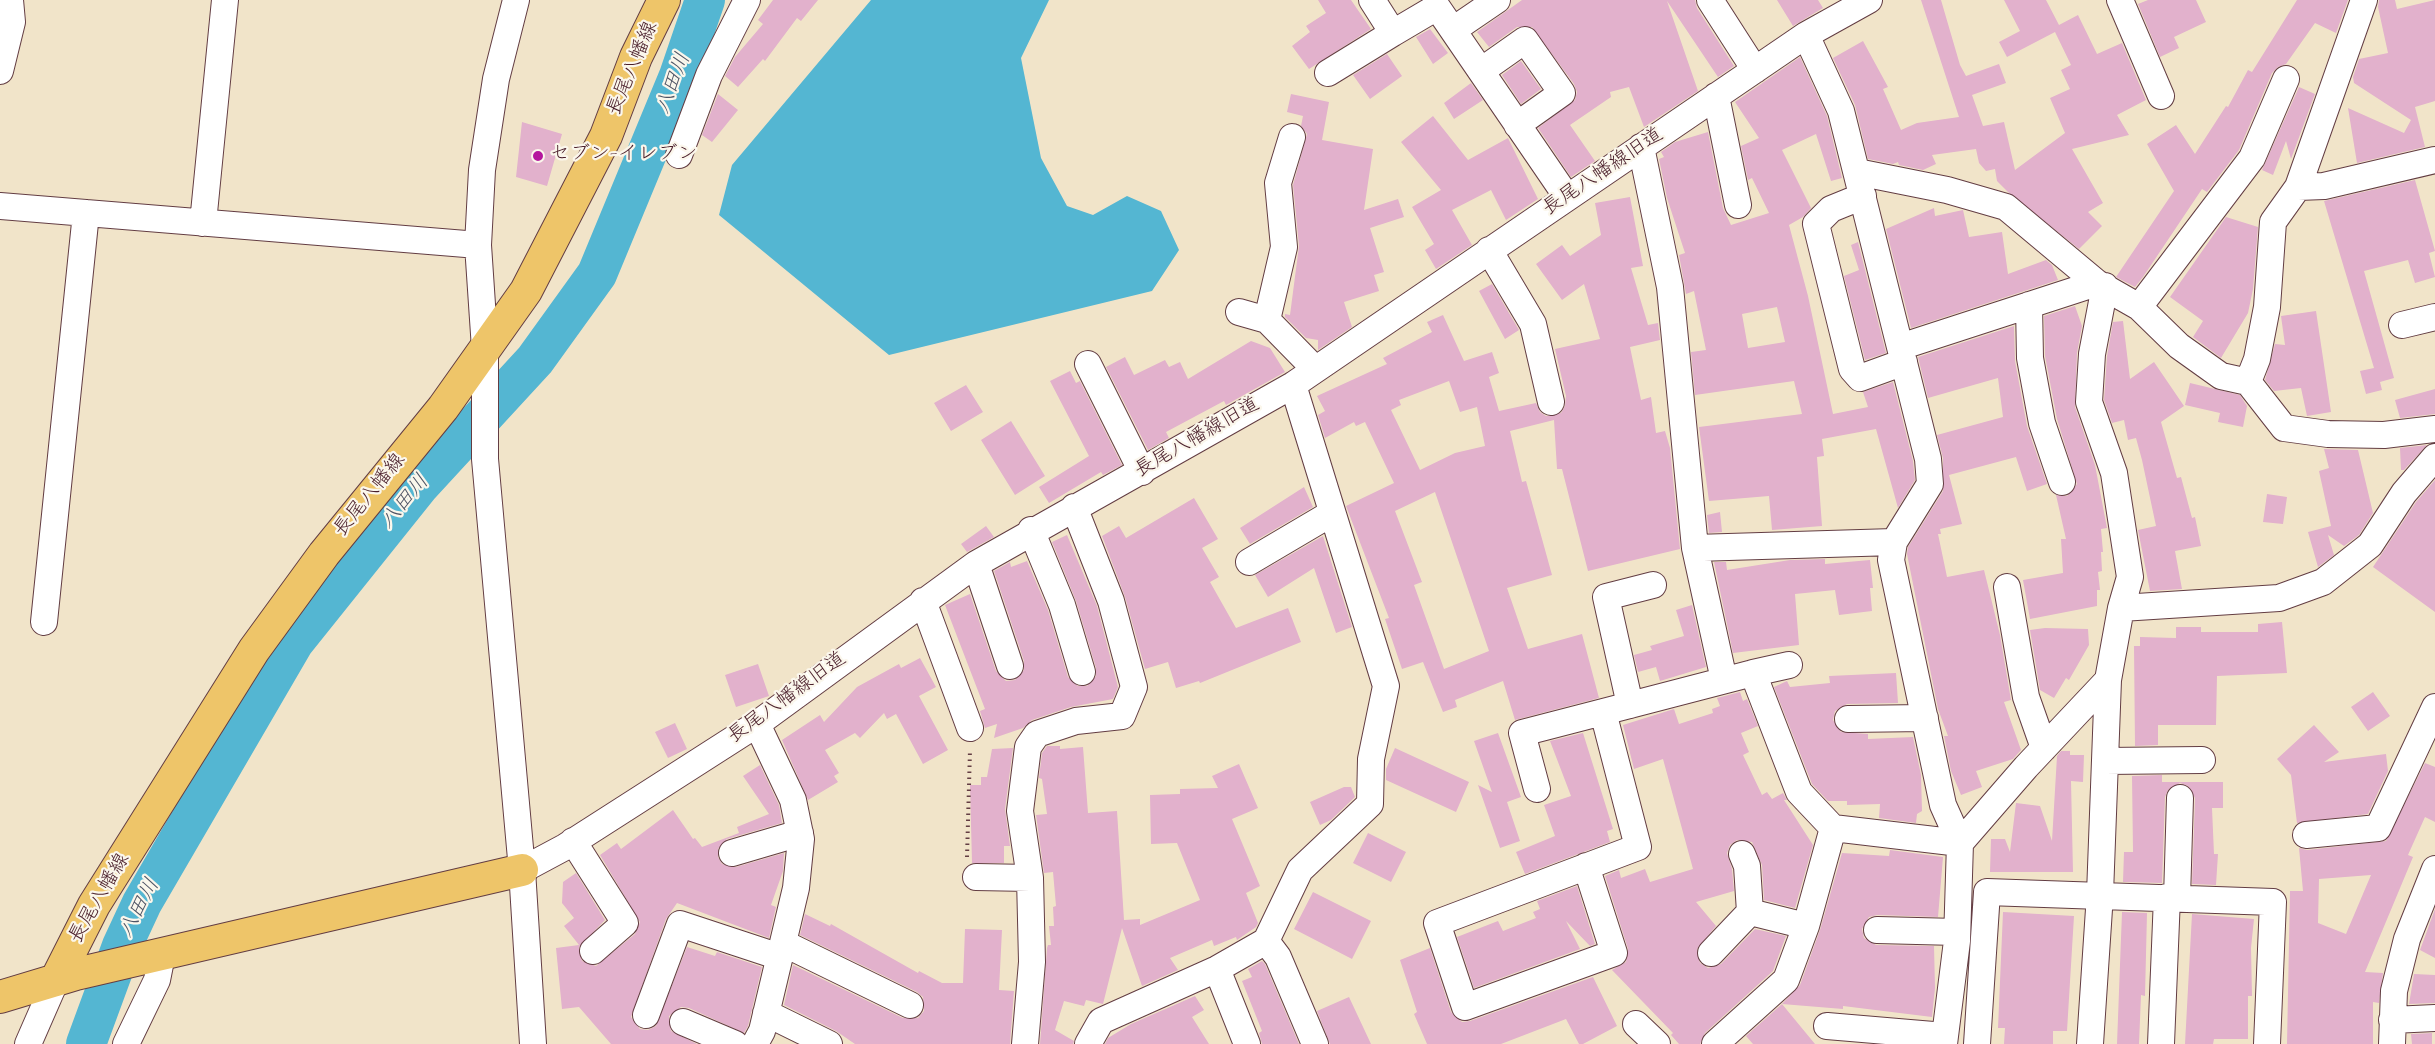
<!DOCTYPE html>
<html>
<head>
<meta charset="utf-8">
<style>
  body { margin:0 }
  canvas { display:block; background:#f1e4c9 }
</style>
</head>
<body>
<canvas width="2435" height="1044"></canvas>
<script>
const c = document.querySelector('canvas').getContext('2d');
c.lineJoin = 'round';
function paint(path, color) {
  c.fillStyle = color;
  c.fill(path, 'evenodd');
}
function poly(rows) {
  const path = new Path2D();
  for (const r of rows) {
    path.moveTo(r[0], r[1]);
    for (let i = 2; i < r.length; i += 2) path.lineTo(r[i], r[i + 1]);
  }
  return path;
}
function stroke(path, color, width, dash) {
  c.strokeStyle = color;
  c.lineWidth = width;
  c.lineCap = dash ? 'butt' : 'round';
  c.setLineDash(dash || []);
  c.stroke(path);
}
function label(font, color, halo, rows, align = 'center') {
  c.font = font + ' "Indie Flower","Klee One",sans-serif';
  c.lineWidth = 4.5;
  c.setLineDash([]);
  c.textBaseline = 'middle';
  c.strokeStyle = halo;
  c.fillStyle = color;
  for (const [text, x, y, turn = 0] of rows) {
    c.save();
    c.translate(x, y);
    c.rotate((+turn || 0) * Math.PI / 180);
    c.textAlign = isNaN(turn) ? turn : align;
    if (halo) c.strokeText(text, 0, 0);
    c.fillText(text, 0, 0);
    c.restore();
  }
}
paint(poly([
  [871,0,1049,0,1021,58,1041,158,1067,206,1093,215,1127,196,1161,211,1179,250,1152,291,889,355,719,215,732,165]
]), '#54b6d2');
stroke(poly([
  [86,1044,122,946,142,903,294,642,419,486,535,360,597,274,679,76,705,0]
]), '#54b6d2', 40);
paint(poly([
  [773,0,818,0,801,21,797,18,765,61,763,59,738,87,725,76,735,57,763,24,758,20],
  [1318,0,1351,0,1371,29,1309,69,1292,46,1310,32,1306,26,1326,13],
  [1522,0,1695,0,1697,8,1734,66,1718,77,1667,1,1698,91,1644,127,1629,87,1610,92,1611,97,1570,125,1595,161,1571,177,1538,128,1575,100,1577,92,1574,84,1532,27,1517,27,1489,47,1477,32],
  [1777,0,1818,0,1823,8,1793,26],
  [1921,0,1941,0,1960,65,1966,76,1999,64,2006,83,1972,95,1983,126,2004,122,2015,170,2065,133,2050,98,2070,89,2061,70,2071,65,2055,32,2007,57,1999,42,2020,31,2004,0,2046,0,2059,25,2078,15,2097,54,2122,43,2146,100,2117,115,2129,135,2072,149,2103,203,2088,212,2102,226,2079,249,2008,192,1997,181,1995,169,1986,171,1979,163,1976,149,1932,155,1936,164,1923,170,1899,165,1898,162,1893,164,1868,159,1855,105,1833,58,1863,41,1888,87,1883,89,1901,130,1917,123,1959,117],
  [2148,0,2196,0,2206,22,2174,37,2179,48,2160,57,2138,4],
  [2297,0,2348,0,2336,33,2315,23,2286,64,2278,67,2272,73,2239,150,2207,192,2202,189,2143,277,2135,287,2116,277,2174,191,2147,144,2176,125,2195,154,2226,106,2228,107,2248,70,2252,72],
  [2379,0,2395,0,2397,9,2435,0,2435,101,2415,107,2425,147,2357,163,2348,108,2404,133,2411,120,2354,83,2353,77,2359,59,2388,53,2378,7],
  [1430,29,1448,53,1433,64,1416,37],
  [1387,54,1402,76,1370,99,1353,75],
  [1800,57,1827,116,1842,178,1831,181,1816,134,1782,150,1811,208,1803,217,1789,225,1808,296,1833,414,1868,407,1863,392,1893,382,1913,461,1915,480,1898,508,1876,429,1822,439,1824,456,1817,457,1822,526,1772,530,1769,496,1709,501,1699,427,1802,414,1794,381,1695,395,1691,352,1706,350,1694,291,1686,294,1679,255,1685,253,1667,198,1659,159,1664,157,1661,152,1675,142,1708,132,1723,208,1731,225,1769,213,1752,178,1748,180,1741,146,1759,138,1735,102],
  [1777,307,1785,342,1748,348,1742,314],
  [1521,61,1541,89,1521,104,1502,75],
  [1471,83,1483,100,1454,119,1444,103],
  [2299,87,2315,94,2291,159,2286,141,2273,175,2262,170],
  [718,94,738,110,712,142,702,135],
  [1291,94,1329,102,1322,140,1373,149,1364,210,1398,199,1404,217,1370,228,1384,272,1374,275,1379,291,1344,302,1352,327,1318,350,1318,340,1306,338,1285,317,1285,314,1290,315,1299,246,1293,185,1307,134,1301,126,1303,116,1287,112],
  [1433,116,1468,160,1508,138,1538,199,1506,220,1491,190,1452,210,1472,245,1436,269,1425,250,1434,244,1412,207,1441,190,1401,142],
  [522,122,562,134,547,186,516,177],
  [2415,180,2435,251,2429,253,2435,277,2415,283,2408,260,2364,271,2394,378,2380,382,2382,390,2366,394,2360,371,2374,368,2324,201],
  [1630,197,1643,266,1631,268,1648,325,1658,323,1660,340,1630,347,1641,400,1651,397,1656,433,1665,431,1670,448,1680,549,1588,571,1562,469,1557,469,1554,420,1510,431,1522,482,1526,481,1552,575,1507,588,1528,649,1582,634,1599,698,1515,720,1503,681,1455,700,1457,707,1443,712,1423,662,1402,669,1385,619,1389,618,1346,506,1394,483,1365,422,1356,426,1354,422,1325,438,1318,415,1325,411,1317,396,1387,364,1383,358,1432,332,1427,322,1443,315,1464,361,1492,352,1499,373,1489,377,1499,411,1536,403,1540,412,1546,416,1561,413,1565,406,1566,396,1555,349,1600,339,1584,284,1562,300,1536,264,1562,245,1570,256,1601,235,1595,203],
  [1449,381,1460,412,1477,407,1485,446,1455,453,1420,470,1391,410,1401,405,1399,400],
  [1435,492,1489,651,1444,669,1414,585,1422,582,1395,511],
  [1934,208,1935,216,1963,210,1969,237,2002,232,2008,274,2046,260,2052,265,2058,280,1911,328,1886,229],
  [2226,217,2258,227,2253,289,2248,313,2221,358,2193,337,2203,321,2170,297],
  [1858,242,1886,353,1865,360,1844,276,1859,270,1851,245],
  [1492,284,1519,330,1505,339,1479,291],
  [2075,306,2082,326,2077,353,2075,407,2095,465,2107,528,2101,529,2103,552,2101,552,2102,571,2098,572,2100,590,2097,590,2097,606,2030,619,2023,580,2063,573,2061,539,2066,539,2056,495,2067,496,2077,484,2057,419,2045,356,2044,316],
  [2316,311,2331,412,2307,416,2301,388,2274,391,2265,380,2275,344,2285,345,2281,316],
  [2123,321,2130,379,2154,362,2184,406,2161,422,2177,478,2181,477,2192,518,2195,517,2201,546,2175,551,2182,589,2150,591,2138,530,2156,526,2142,460,2136,438,2128,440,2124,420,2112,423,2104,400,2107,356,2113,322],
  [2014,326,2015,361,2027,426,2047,484,2027,491,2016,457,1949,475,1962,524,1940,529,1941,534,1938,534,1947,577,1984,570,2000,635,2011,700,2004,702,2021,750,2013,759,1976,771,1982,787,1961,795,1951,771,1944,736,1948,736,1938,709,1907,554,1908,547,1943,491,1943,458,1937,435,2003,417,1998,378,1928,398,1918,357],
  [1251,341,1270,348,1285,372,1226,405,1224,401,1166,432,1169,438,1148,450,1106,367,1125,357,1134,375,1165,360,1169,367,1180,362,1188,379],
  [1070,371,1076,383,1080,381,1122,465,1103,475,1101,472,1049,503,1039,487,1089,456,1050,381],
  [2190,383,2240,395,2247,406,2243,427,2218,422,2220,413,2185,405],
  [966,385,983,412,951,431,934,403],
  [2435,389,2435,414,2400,418,2395,400],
  [1011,421,1045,476,1015,495,981,440],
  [2427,445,2404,470,2401,470,2400,448],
  [2324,449,2358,450,2373,513,2359,535,2344,546,2328,535,2334,555,2318,567,2308,532,2331,526,2319,471,2329,468],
  [2435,480,2435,612,2373,567,2416,502],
  [1304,487,1313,507,1250,544,1240,528],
  [2267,494,2287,497,2283,524,2263,522],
  [1194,498,1218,539,1202,548,1219,577,1210,582,1236,628,1288,608,1301,642,1200,683,1199,681,1176,688,1168,662,1145,669,1125,597,1102,536,1119,526,1126,538],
  [1720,512,1722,532,1709,533,1707,515],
  [986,526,994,537,967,552,961,544],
  [1067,535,1097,606,1118,687,1113,699,1071,707,1032,720,1023,728,994,738,997,724,985,728,980,711,985,709,945,605,970,594,996,671,1006,681,1015,680,1024,670,1024,661,994,571,1010,562,1011,567,1027,561,1048,610,1068,677,1078,686,1087,686,1096,676,1096,668,1076,601,1052,542],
  [1323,536,1352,627,1336,633,1314,568,1268,597,1255,575],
  [1825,559,1825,564,1870,560,1873,588,1870,588,1872,611,1839,615,1835,590,1795,594,1799,645,1733,653,1714,562,1726,562,1727,570,1790,560],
  [1692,605,1706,667,1660,681,1656,667,1638,672,1634,655,1652,650,1650,646,1684,636,1676,610],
  [2282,622,2287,673,2217,676,2216,725,2158,725,2158,745,2135,746,2134,646,2140,646,2140,637,2176,638,2176,627,2201,627,2201,632,2258,632,2258,624],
  [2045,628,2088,629,2089,645,2069,680,2066,678,2054,698,2040,690,2030,630],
  [920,658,936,687,919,696,948,750,923,764,896,714,887,719,884,713,860,738,855,733,825,750,839,773,834,776,838,782,808,800,782,740,820,715,824,722,857,687,899,664,901,668],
  [758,664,769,696,736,707,725,675],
  [1896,673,1898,703,1847,704,1835,711,1833,720,1841,732,1868,734,1868,739,1913,737,1921,775,1922,811,1917,814,1916,823,1879,818,1880,804,1847,805,1847,801,1828,801,1812,784,1774,687,1787,681,1790,687,1830,683,1829,676],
  [1740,692,1743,701,1747,699,1758,726,1741,733,1749,752,1743,755,1762,795,1767,792,1772,799,1783,793,1787,800,1784,800,1813,845,1795,908,1764,900,1762,865,1752,842,1737,840,1730,845,1727,853,1732,869,1734,891,1696,902,1716,926,1697,949,1700,963,1708,968,1721,964,1755,929,1786,936,1773,971,1705,1033,1700,1044,1679,1044,1671,1035,1673,1033,1612,970,1626,962,1628,949,1605,876,1619,870,1621,878,1645,869,1650,882,1693,869,1663,759,1634,769,1623,725,1674,709,1679,724,1713,713,1712,709,1720,706,1717,698],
  [2373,692,2390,716,2368,731,2351,707],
  [675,723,687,749,668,758,655,732],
  [2314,725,2339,752,2324,762,2386,754,2388,771,2368,814,2297,823,2291,775,2277,759],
  [1498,733,1521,797,1507,802,1520,841,1500,848,1478,785,1492,792,1474,741],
  [1583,733,1613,829,1607,831,1610,842,1525,874,1516,852,1555,836,1544,805,1571,796,1550,741],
  [1047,746,1060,746,1060,749,1083,747,1088,813,1117,811,1124,920,1140,919,1140,925,1200,900,1177,843,1151,844,1150,795,1180,794,1180,789,1218,788,1212,776,1239,764,1258,808,1232,819,1260,886,1246,893,1258,923,1256,927,1237,940,1236,937,1214,946,1212,940,1170,958,1178,970,1142,986,1122,928,1103,1004,1086,1000,1084,1006,1064,1001,1055,1030,1074,1041,1073,1044,1040,1044,1047,948,1048,945,1051,945,1049,926,1054,926,1053,907,1056,906,1053,872,1044,873,1036,815,1047,814,1042,779,1039,778,1042,753],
  [1013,748,1005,809,1010,846,1004,846,1004,863,972,863,970,785,981,785,981,777,987,777,992,749],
  [1395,748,1469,782,1456,812,1386,780,1386,769],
  [2061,751,2070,751,2070,755,2084,755,2083,782,2071,781,2073,872,1990,872,1991,839,2005,839,2010,852,2016,803,2040,806,2052,841,2057,756],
  [2425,763,2435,767,2435,822,2425,817,2408,855,2413,857,2365,972,2383,973,2379,1003,2373,1002,2373,1044,2287,1044,2290,891,2303,891,2299,848,2307,850,2386,841],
  [2371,875,2346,934,2318,923,2319,879],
  [760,765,779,805,782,823,727,839,718,849,718,857,722,864,736,867,784,853,783,871,771,905,776,907,769,938,677,903,666,919,631,1017,640,1029,648,1030,656,1026,687,947,715,956,717,952,762,967,748,1026,744,1033,689,1008,681,1007,669,1016,671,1031,697,1044,611,1044,579,1007,562,1009,556,948,579,945,564,926,574,918,562,903,563,882,576,873,605,920,579,947,582,961,596,966,635,934,640,922,600,855,617,843,621,849,673,810,693,839,695,838,702,847,739,833,737,827,769,814,743,776],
  [2162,775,2162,782,2223,782,2223,808,2212,808,2214,854,2218,854,2216,885,2192,884,2195,798,2188,786,2180,783,2168,790,2165,797,2162,883,2123,882,2124,852,2133,852,2132,776],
  [1344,787,1351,787,1355,797,1331,820,1320,825,1310,802],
  [1368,833,1406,852,1391,882,1353,863],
  [1890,850,1943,857,1938,917,1877,915,1869,917,1862,929,1864,938,1876,945,1934,946,1935,988,1932,1017,1843,1006,1843,1009,1782,1004,1800,985,1820,930,1842,853,1889,856],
  [1577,886,1595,944,1590,946,1566,921,1580,949,1474,988,1457,937,1498,921,1503,931,1536,918,1533,912,1540,909,1537,901],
  [1313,892,1371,921,1352,959,1294,929],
  [2435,909,2435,958,2420,950],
  [2003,912,2074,916,2067,1031,2053,1031,2053,1044,2004,1044,2005,1028,1998,1028],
  [2122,912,2147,913,2145,996,2141,995,2139,1044,2117,1044],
  [805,914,830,926,831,924,918,973,919,971,942,983,963,983,965,929,1002,930,999,990,1014,991,1010,1044,855,1044,836,1031,784,1005,793,965,903,1018,918,1018,924,1011,923,997,917,992,800,935],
  [2192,914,2254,919,2251,948,2252,996,2248,996,2248,1039,2214,1039,2213,1044,2185,1044],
  [1430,948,1451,1012,1462,1022,1470,1021,1593,977,1617,1026,1583,1044,1579,1044,1566,1019,1501,1044,1427,1044,1414,1014,1417,1012,1400,960],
  [1262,961,1265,964,1299,1044,1262,1044,1259,1033,1262,1031,1242,981,1252,977,1248,969],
  [2414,974,2435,975,2435,1003,2409,1004],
  [1195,996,1204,1010,1192,1017,1209,1044,1105,1044,1108,1038,1131,1024],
  [1349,997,1371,1044,1330,1044,1317,1011],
  [1782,1004,1815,1044,1753,1044,1746,1036],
  [2432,1033,2432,1044,2412,1044,2411,1034]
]), '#e2b1cc');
const minor = poly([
  [516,0,496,79,482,170,478,245,485,349,485,459,522,870,533,1044],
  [1710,0,1755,70],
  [2120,0,2161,96],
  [2364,0,2298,187,2324,186,2435,160],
  [1453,30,1497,0],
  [1393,33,1437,7,1567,197],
  [1806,35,1841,111,1928,459,1930,484,1894,542,1891,560,1943,805,1960,843,1957,941,1944,1044],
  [0,71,12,22,10,0],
  [1481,71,1525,40,1562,93,1517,125],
  [1328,73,1393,33,1372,0],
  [1716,96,1738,205],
  [1641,147,1670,287,1695,548,1724,680],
  [679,155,709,75,747,0],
  [1857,172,1947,190,2006,207,2097,283,2139,307,2179,346,2221,376,2248,382,2284,428,2328,434,2384,435,2435,429],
  [1863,196,1831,209,1816,224,1852,369,1860,378,1904,362],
  [0,206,478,245],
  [203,223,225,0],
  [1489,250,1533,324,1551,402],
  [2029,305,2030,358,2042,423,2062,482],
  [2139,307,2252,158,2286,79],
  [1239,312,1267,320,1315,369],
  [1267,320,1284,247,1278,183,1292,137],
  [2402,325,2435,317],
  [1900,347,2097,283],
  [1088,364,1142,472],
  [2248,382,2257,359,2267,307,2273,222,2298,187],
  [1031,530,1062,605,1082,672],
  [1695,548,1894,542],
  [1249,562,1332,513],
  [976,564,1010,666],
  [2007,587,2026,697,2044,748],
  [923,601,970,728],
  [2121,608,2279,598,2323,582,2370,545,2404,493,2435,457],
  [44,622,86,213],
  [1753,673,1789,665],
  [1630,705,1606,597,1653,585],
  [1848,719,1925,718],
  [2105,761,2202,760],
  [1537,789,1522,733,1603,712],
  [2306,835,2378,828,2435,707],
  [573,841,625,923,593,951],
  [1960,843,2026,767,2108,680],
  [732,853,800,833],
  [1586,866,1614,953,1465,1007,1437,923,1638,847,1603,712,1753,673,1799,792,1833,828,1960,843],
  [522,870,565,847,757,724,976,564,1293,385,1806,35,1869,0],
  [976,877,1030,878],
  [2177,898,2180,798],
  [1750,912,1806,926],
  [1877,930,1957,932],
  [1266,941,1278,957,1315,1044],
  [783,943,910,1005],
  [1711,953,1750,912,1747,866,1742,854],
  [1217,969,1247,1044],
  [766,1013,829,1044],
  [646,1015,680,924,780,957],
  [2392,1020,2435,1018],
  [683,1022,735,1044],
  [1636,1024,1657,1044],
  [1827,1026,1945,1036],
  [28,1044,56,980],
  [126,1044,157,980,162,955],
  [755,1044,762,1031,796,888,801,839,793,800,757,724],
  [1025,1044,1032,962,1030,878,1020,811,1028,747,1037,734,1076,721,1122,716,1134,687,1111,601,1074,507],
  [1088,1044,1101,1021,1217,969,1266,941,1300,870,1370,804,1371,759,1386,686,1293,385],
  [1715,1044,1786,980,1806,926,1833,828],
  [1977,1044,1987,892,2273,902,2267,1044],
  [2090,1044,2100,894,2108,680,2121,608,2130,577,2114,473,2089,402,2092,354,2105,286],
  [2161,1044,2167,897],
  [2392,1044,2394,991,2407,939,2435,869]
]);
const major = poly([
  [56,980,94,905,254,650,324,554,443,408,526,291,606,136,636,57,664,0],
  [0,997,76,974,522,870]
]);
stroke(minor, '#633d43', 28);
stroke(major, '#633d43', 34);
stroke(poly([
  [967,857,970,750]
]), '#633d43', 4, [1.5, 4.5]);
stroke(minor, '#fff', 26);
stroke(major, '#eec569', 32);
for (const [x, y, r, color] of [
  [538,156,6,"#b5179e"]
]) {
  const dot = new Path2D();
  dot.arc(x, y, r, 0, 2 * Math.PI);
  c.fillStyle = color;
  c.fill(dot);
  stroke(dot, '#fbf7ec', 2);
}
label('20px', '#4a1f2b', '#fbf7ec', [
  ["長尾八幡線",634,69,-67],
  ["長尾八幡線旧道",1604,173,-34],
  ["長尾八幡線旧道",1198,439,-30],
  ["長尾八幡線",371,496,-51],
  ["長尾八幡線旧道",788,699,-36],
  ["長尾八幡線",101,899,-60]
]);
label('20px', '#4a1f2b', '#fbf7ec', [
  ["セブン-イレブン",550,156]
], 'left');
label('italic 21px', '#4e5465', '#fbf7ec', [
  ["八田川",675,84,-69],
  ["八田川",406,503,-50],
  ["八田川",141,909,-62]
]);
</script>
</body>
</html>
